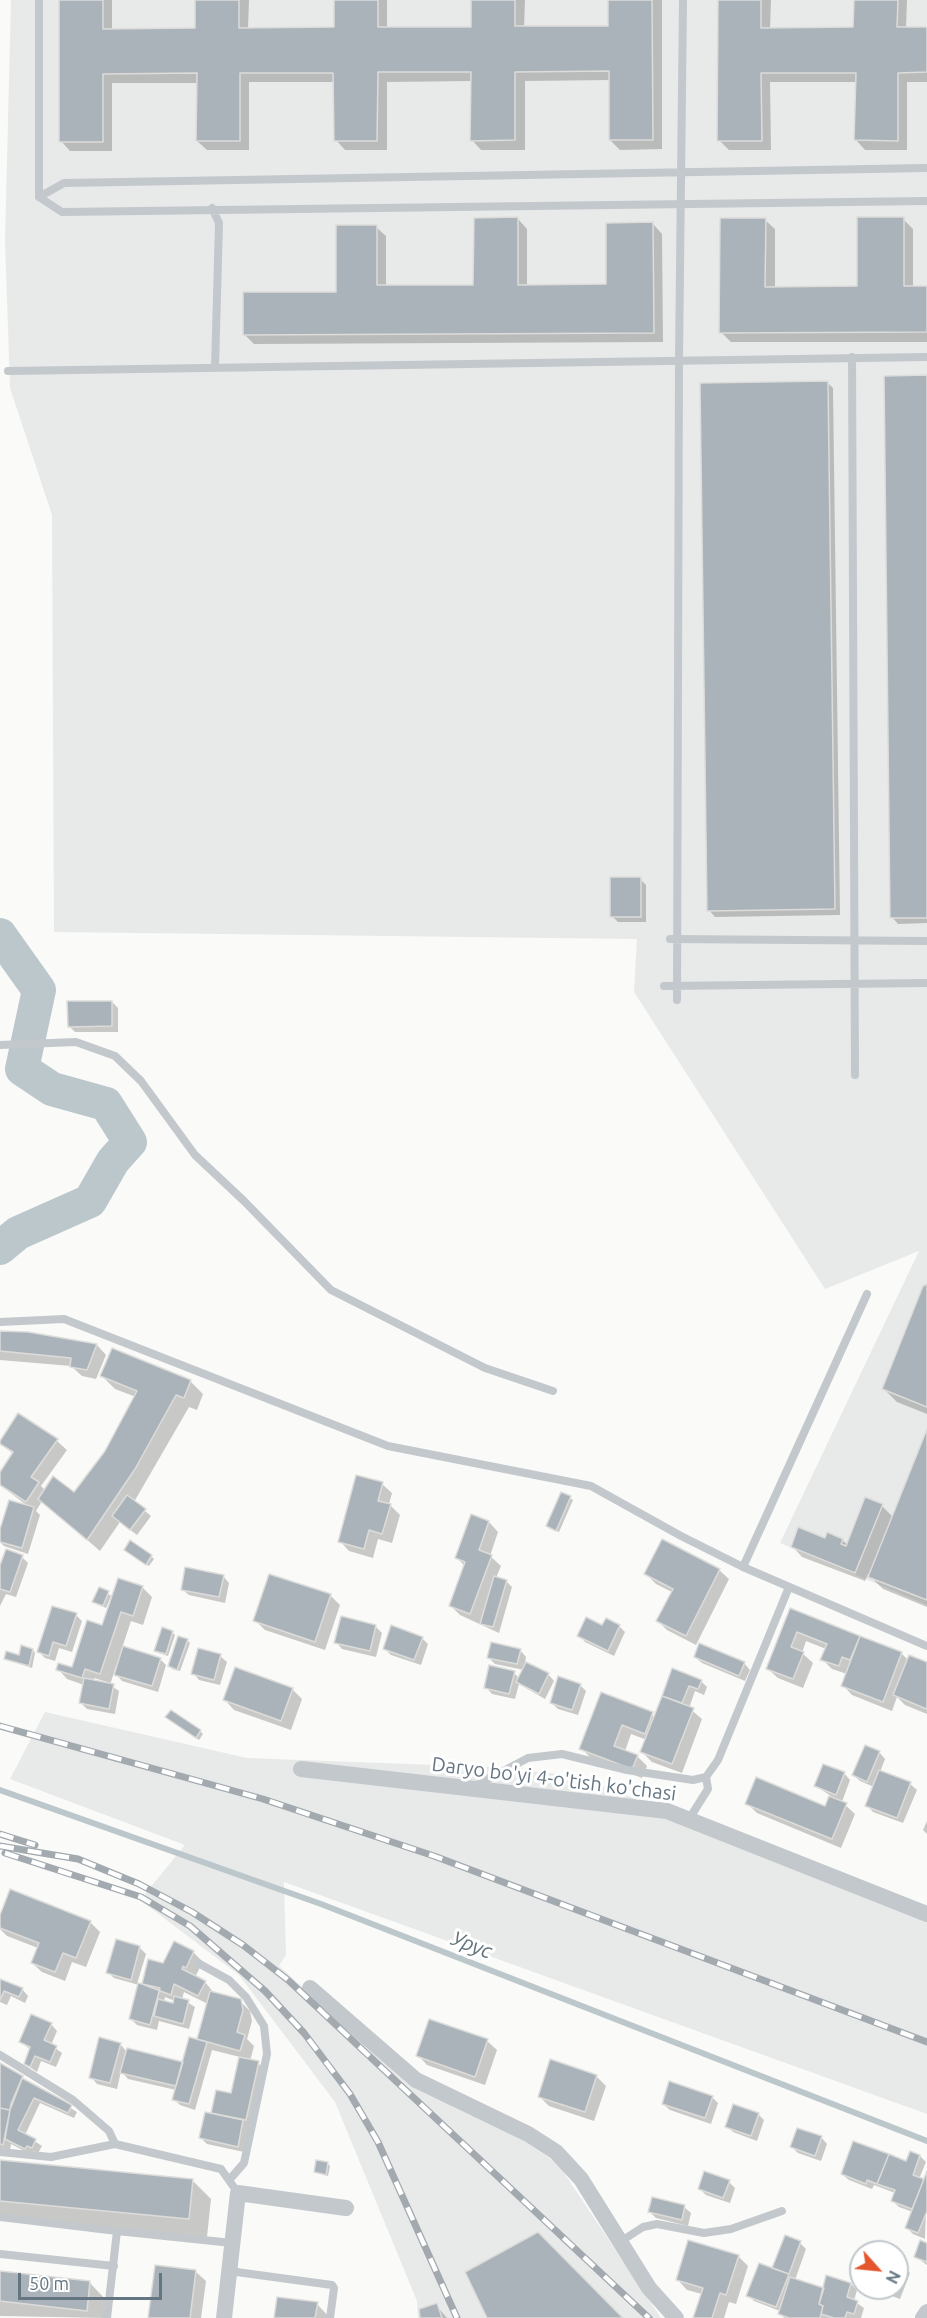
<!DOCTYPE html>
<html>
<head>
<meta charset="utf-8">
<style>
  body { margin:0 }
  #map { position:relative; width:927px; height:2318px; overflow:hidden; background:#fafaf8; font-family:Ubuntu,sans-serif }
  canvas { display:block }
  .north { position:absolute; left:849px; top:2240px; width:60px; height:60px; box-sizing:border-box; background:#fff; border:2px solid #c1c8cd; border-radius:50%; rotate:117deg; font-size:16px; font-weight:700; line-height:24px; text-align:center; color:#657683 }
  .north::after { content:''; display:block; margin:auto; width:21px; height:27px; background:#e4572e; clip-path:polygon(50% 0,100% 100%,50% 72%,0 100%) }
  .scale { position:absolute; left:18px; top:2273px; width:144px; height:27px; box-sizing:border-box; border:3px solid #657683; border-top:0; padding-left:8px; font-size:18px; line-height:21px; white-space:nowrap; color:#657683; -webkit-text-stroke:4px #fff; paint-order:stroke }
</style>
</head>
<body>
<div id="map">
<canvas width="927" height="2318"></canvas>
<div class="north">N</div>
<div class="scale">50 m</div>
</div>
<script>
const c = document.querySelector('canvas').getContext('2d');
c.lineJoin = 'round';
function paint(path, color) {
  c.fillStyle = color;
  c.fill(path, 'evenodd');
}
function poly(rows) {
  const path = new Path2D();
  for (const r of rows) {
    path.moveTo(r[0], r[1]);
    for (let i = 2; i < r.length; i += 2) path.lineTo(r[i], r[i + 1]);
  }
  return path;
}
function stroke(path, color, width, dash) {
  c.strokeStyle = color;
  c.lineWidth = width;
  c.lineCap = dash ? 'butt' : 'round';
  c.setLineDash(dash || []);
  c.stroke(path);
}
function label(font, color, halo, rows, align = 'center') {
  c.font = font + ' Ubuntu,sans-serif';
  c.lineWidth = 6;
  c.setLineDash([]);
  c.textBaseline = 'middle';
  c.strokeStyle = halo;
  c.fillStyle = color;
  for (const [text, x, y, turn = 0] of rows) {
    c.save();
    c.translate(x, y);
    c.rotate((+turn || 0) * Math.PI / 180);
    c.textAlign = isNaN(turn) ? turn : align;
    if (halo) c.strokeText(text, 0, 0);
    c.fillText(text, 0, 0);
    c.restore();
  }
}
paint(poly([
  [11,0,927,0,927,1605,780,1543,919,1251,825,1289,634,992,637,939,54,932,52,515,10,388,5,240],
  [45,1712,247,1758,489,1767,577,1776,927,1913,927,2114,284,1882,286,1955,279,1966,416,2089,524,2141,558,2164,661,2318,418,2318,417,2301,335,2102,239,1975,140,1900,185,1845,10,1779]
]), '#e8e9e9');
paint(poly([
  [61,0,112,0,112,30,196,30,197,0,249,0,248,29,335,29,335,0,387,0,387,29,472,28,472,0,525,0,524,28,610,27,609,0,662,0,662,149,620,150,610,140,610,80,525,81,525,150,481,150,472,140,472,81,387,82,387,150,345,150,336,140,335,82,249,82,249,150,207,150,197,141,199,83,112,83,112,151,70,151,61,141],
  [719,0,771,0,770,30,855,29,855,0,907,0,906,29,927,29,927,82,907,82,907,150,865,150,856,140,857,82,770,82,771,150,729,150,719,140],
  [518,219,527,229,527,286,607,286,653,224,662,234,663,342,254,344,244,334,337,293,376,227,386,236,386,287,475,286],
  [903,219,913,229,913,287,927,287,927,342,731,342,721,332,765,220,775,229,775,288,858,288],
  [927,377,927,923,898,924,892,917],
  [827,382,833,388,840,915,715,917,709,910],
  [640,879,646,885,646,922,618,922,612,916],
  [112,1002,118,1008,118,1032,75,1032,69,1026],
  [927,1286,927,1414,897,1402,884,1389],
  [0,1333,27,1334,97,1345,106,1355,96,1379,82,1376,71,1366,0,1360],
  [102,1376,190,1381,203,1394,197,1410,189,1407,134,1502,151,1516,137,1535,120,1522,100,1551,42,1501,36,1511,40,1515,28,1554,4,1546,0,1542,0,1534,29,1507,0,1485,0,1475,13,1454,1,1443,19,1415,57,1441,67,1450,41,1486,45,1490,74,1494,106,1452,136,1397,115,1389],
  [927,1433,927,1607,883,1589,868,1574,865,1581,802,1557,793,1547,826,1540,842,1540,848,1545,882,1506,893,1517],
  [382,1484,392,1493,389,1504,400,1515,392,1543,378,1539,373,1558,349,1551,340,1541],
  [570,1498,573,1500,559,1532,551,1529,548,1526],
  [489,1522,498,1532,490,1556,501,1566,496,1578,506,1581,512,1587,499,1633,460,1615,451,1606,465,1566,457,1558],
  [128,1553,151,1556,154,1559,149,1566],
  [22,1557,28,1563,16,1597,6,1594,0,1606,0,1569],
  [719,1570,729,1579,696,1645,667,1630,658,1621,672,1592,656,1584,646,1574],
  [223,1576,229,1583,225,1603,189,1595,182,1589],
  [142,1587,152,1597,143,1625,131,1621,122,1648,160,1659,166,1665,158,1692,122,1681,116,1674,118,1667,116,1666,110,1685,119,1691,115,1714,87,1709,81,1703,84,1685,67,1679,58,1669,73,1669,103,1627,113,1597,111,1596,106,1608,97,1604,94,1602,100,1589,113,1597],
  [94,1678,107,1682,107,1684,93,1681],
  [330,1595,340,1605,325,1650,265,1630,255,1620],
  [791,1610,901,1653,909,1661,927,1664,927,1714,905,1705,897,1697,892,1711,852,1695,843,1685,847,1674,832,1669,822,1659,826,1649,806,1641,802,1653,813,1663,803,1688,778,1678,768,1669],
  [76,1615,82,1621,72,1652,59,1648,55,1661,45,1658,39,1652],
  [619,1626,625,1632,614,1656,585,1642,579,1635,603,1628],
  [376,1627,382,1633,376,1657,342,1649,336,1642],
  [172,1632,175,1635,168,1656,159,1653,156,1650],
  [422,1638,428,1644,421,1665,391,1655,384,1648],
  [187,1640,190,1643,180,1671,172,1669,170,1666],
  [33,1650,35,1653,32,1668,6,1659],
  [520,1650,526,1657,525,1663,548,1674,554,1681,545,1699,519,1684,515,1699,492,1694,486,1687,514,1673,519,1678,524,1670,495,1664,489,1658],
  [220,1656,227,1662,220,1685,199,1680,193,1673],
  [695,1657,744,1663,750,1670,745,1681,702,1663],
  [673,1670,701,1681,707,1687,704,1695,695,1691,689,1708,702,1719,682,1773,652,1762,642,1752,647,1740,631,1734,625,1751,637,1756,647,1766,642,1778,591,1758,581,1748,602,1694,655,1717],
  [580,1685,586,1691,578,1715,558,1709,551,1702],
  [292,1689,302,1699,291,1730,234,1710,225,1700],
  [171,1712,200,1731,203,1734,199,1740,170,1720],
  [879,1752,885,1759,880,1772,910,1784,917,1790,903,1823,873,1812,867,1805,874,1787,860,1781,853,1775],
  [844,1773,850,1780,842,1802,855,1814,841,1848,757,1813,747,1803,826,1808,831,1796,816,1786],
  [927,1821,927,1834,923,1830],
  [0,1919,90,1922,100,1932,86,1967,72,1962,65,1981,42,1972,32,1963,38,1948,7,1936,0,1929],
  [139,1947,146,1954,137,1984,147,1987,164,1965,193,1952,203,1962,195,1977,205,1982,214,1993,240,2001,250,2011,252,2021,247,2039,254,2046,250,2061,258,2063,264,2069,244,2152,207,2144,201,2138,212,2115,217,2092,232,2095,240,2057,212,2050,195,2110,180,2105,174,2099,176,2090,128,2079,121,2071,117,2089,97,2084,91,2077,120,2044,127,2052,184,2064,198,2041,208,2004,184,1992,182,1999,195,2007,189,2029,159,2021,157,2030,137,2025,131,2019,139,1985,114,1978,108,1972],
  [165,1997,175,2001,174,2004,164,2002],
  [0,1980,22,1989,28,1996,25,2003,11,1996,7,2005,0,2002],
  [51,2024,57,2031,51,2045,62,2053,56,2067,41,2061,37,2072,25,2064,31,2050,21,2042],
  [487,2041,497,2050,485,2085,427,2065,418,2055],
  [0,2065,77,2112,74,2118,40,2103,25,2135,42,2146,38,2153,34,2151,32,2155,11,2144,10,2150,0,2148],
  [596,2076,606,2086,594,2121,549,2106,540,2097],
  [712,2097,718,2103,711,2124,670,2110,663,2104],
  [758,2114,764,2120,757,2141,733,2132,727,2126],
  [821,2137,827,2144,821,2161,798,2153,792,2147],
  [920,2156,926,2162,919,2179,925,2181,927,2175,925,2239,913,2234,907,2228,913,2212,899,2207,892,2200,895,2193,874,2185,872,2189,849,2180,842,2174,906,2163],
  [0,2162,192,2180,211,2199,207,2237,0,2217],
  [328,2164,330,2166,328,2176,315,2172],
  [729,2182,735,2188,730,2203,706,2195,700,2189],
  [684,2207,691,2213,688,2226,656,2218,650,2212],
  [800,2243,806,2249,795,2280,823,2289,851,2284,857,2290,854,2301,864,2308,861,2318,784,2318,780,2311,754,2301,748,2295],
  [927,2244,927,2265,916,2257],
  [738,2256,748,2266,736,2304,729,2302,724,2318,695,2318,702,2294,687,2290,678,2280],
  [897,2264,910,2273,900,2299,871,2288,897,2288],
  [0,2272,90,2283,108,2302,106,2318,0,2316],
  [196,2272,206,2281,201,2318,150,2318],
  [317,2304,330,2318,275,2318],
  [436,2305,447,2318,421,2318]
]), '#0003');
stroke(poly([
  [0,1790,321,1904,927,2141]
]), '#bbc7cb', 6);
stroke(poly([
  [0,935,39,990,22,1069,52,1089,106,1104,130,1142,113,1161,90,1201,18,1233,0,1248]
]), '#bbc7cb', 34);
const building = poly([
  [59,0,103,0,103,29,195,28,195,0,239,0,239,28,334,27,334,0,378,0,378,27,471,27,471,0,515,0,515,26,608,26,608,0,652,0,653,140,609,140,609,71,515,72,515,140,470,141,471,72,378,72,377,141,334,141,333,73,240,73,240,141,196,141,197,73,103,74,103,142,59,142,59,0],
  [718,0,761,0,761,28,853,27,854,0,898,0,897,27,927,27,927,72,898,73,898,141,854,140,856,73,761,73,762,141,717,141,718,0],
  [518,217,518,285,606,284,606,223,653,222,654,333,243,335,243,292,336,292,336,225,377,225,377,285,473,285,474,218,518,217],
  [857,217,904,217,904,286,927,286,927,332,719,333,720,218,766,218,765,287,857,286,857,217],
  [927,375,927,918,890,918,884,376,927,375],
  [828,381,835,909,707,911,700,383,828,381],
  [610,877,641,877,641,917,610,917,610,877],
  [67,1001,112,1001,112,1026,68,1027,67,1001],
  [927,1284,927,1407,882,1389,923,1286,927,1284],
  [0,1331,28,1332,97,1344,87,1370,70,1367,71,1358,0,1351,0,1331],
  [112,1348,191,1380,184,1398,176,1395,135,1469,87,1540,38,1499,53,1476,74,1492,105,1451,137,1391,100,1376,112,1348],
  [18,1413,58,1439,31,1477,39,1482,26,1502,0,1485,0,1472,13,1452,0,1444,0,1441,18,1413],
  [927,1429,927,1600,868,1577,927,1429],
  [356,1475,383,1482,378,1501,391,1504,382,1534,369,1530,364,1549,338,1542,356,1475],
  [561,1492,571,1496,556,1531,546,1526,561,1492],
  [127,1495,146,1509,130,1530,112,1516,127,1495],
  [865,1497,883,1504,855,1573,791,1547,798,1527,825,1538,827,1532,843,1539,841,1544,846,1546,865,1497],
  [9,1500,34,1507,22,1548,0,1542,0,1529,9,1500],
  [471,1514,489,1521,479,1550,492,1555,470,1614,449,1606,465,1562,455,1558,471,1514],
  [662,1539,720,1569,686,1636,656,1621,673,1589,644,1574,662,1539],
  [130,1540,152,1555,146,1565,124,1550,130,1540],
  [6,1549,23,1555,10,1592,0,1589,0,1565,6,1549],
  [185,1567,224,1575,219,1597,181,1590,185,1567],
  [269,1574,331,1594,315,1642,253,1621,269,1574],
  [494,1576,507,1580,493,1627,480,1624,494,1576],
  [118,1578,143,1586,133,1616,121,1612,100,1674,85,1669,82,1678,56,1670,58,1663,72,1667,87,1620,102,1625,118,1578],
  [99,1587,109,1591,103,1606,92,1602,99,1587],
  [52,1606,77,1613,66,1646,53,1642,49,1656,37,1652,52,1606],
  [790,1608,860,1636,850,1660,842,1657,839,1666,820,1660,827,1644,797,1632,791,1647,804,1652,793,1679,766,1669,790,1608],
  [341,1616,376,1625,370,1651,334,1643,341,1616],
  [586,1617,602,1625,606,1618,620,1625,608,1651,577,1636,586,1617],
  [391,1625,423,1637,414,1660,383,1649,391,1625],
  [162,1627,173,1631,166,1654,154,1651,162,1627],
  [178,1636,188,1639,177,1670,168,1666,178,1636],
  [860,1636,902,1652,883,1702,841,1686,860,1636],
  [491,1642,521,1649,517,1664,487,1658,491,1642],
  [699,1643,745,1662,739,1676,694,1657,699,1643],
  [21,1645,33,1649,29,1666,4,1659,6,1651,19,1655,21,1645],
  [123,1646,161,1658,152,1686,114,1675,123,1646],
  [198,1648,221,1654,214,1680,191,1674,198,1648],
  [909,1655,927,1662,927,1709,893,1695,909,1655],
  [526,1662,549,1673,539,1694,516,1682,526,1662],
  [489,1665,515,1671,509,1694,484,1688,489,1665],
  [235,1667,293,1688,281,1721,223,1700,235,1667],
  [672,1668,702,1680,698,1689,689,1686,682,1703,662,1696,672,1668],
  [558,1676,581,1684,572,1710,550,1703,558,1676],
  [84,1678,114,1684,109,1709,79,1703,84,1678],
  [601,1692,653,1712,645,1734,622,1725,614,1746,638,1755,632,1769,579,1749,601,1692],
  [662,1696,694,1708,672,1764,640,1752,662,1696],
  [171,1710,201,1730,196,1738,165,1717,171,1710],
  [865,1745,880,1751,867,1782,852,1775,865,1745],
  [823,1764,845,1772,836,1795,814,1786,823,1764],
  [879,1770,911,1782,897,1818,865,1806,879,1770],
  [756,1777,825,1806,829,1796,847,1803,832,1839,745,1804,756,1777],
  [10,1889,91,1921,76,1958,63,1953,55,1972,31,1963,39,1943,0,1928,0,1915,10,1889],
  [116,1939,140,1946,131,1980,106,1973,116,1939],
  [174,1941,194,1951,186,1968,183,1966,182,1969,206,1981,198,1996,174,1984,171,1995,142,1984,148,1959,163,1963,174,1941],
  [0,1979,23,1988,19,1997,4,1991,0,2000,0,1979],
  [138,1983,160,1988,150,2025,129,2019,138,1983],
  [210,1991,241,1999,243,2010,237,2032,245,2035,240,2051,197,2039,210,1991],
  [174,1996,189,2000,183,2024,154,2016,158,1999,173,2003,174,1996],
  [31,2014,52,2023,44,2040,57,2046,50,2062,35,2056,30,2067,24,2064,30,2047,19,2042,31,2014],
  [429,2019,488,2039,475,2077,416,2056,429,2019],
  [99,2037,121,2043,110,2083,89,2078,99,2037],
  [189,2037,207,2042,189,2104,172,2100,189,2037],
  [127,2048,183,2062,176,2086,120,2073,127,2048],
  [239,2057,259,2061,246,2120,211,2113,216,2090,231,2093,239,2057],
  [550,2059,597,2075,585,2112,538,2097,550,2059],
  [0,2063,23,2076,10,2110,0,2108,0,2063],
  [22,2078,72,2105,68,2113,34,2098,18,2130,36,2139,32,2148,27,2146,25,2149,5,2139,11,2104,22,2078],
  [669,2081,713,2096,705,2118,662,2104,669,2081],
  [733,2104,759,2113,751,2136,725,2127,733,2104],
  [0,2108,10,2110,3,2145,0,2144,0,2108],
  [205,2112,243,2120,238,2147,199,2138,205,2112],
  [797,2128,822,2136,815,2156,790,2147,797,2128],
  [853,2141,889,2154,877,2184,867,2180,866,2184,841,2174,853,2141],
  [910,2151,920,2155,913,2175,924,2179,912,2209,891,2201,895,2190,877,2184,889,2154,906,2161,910,2151],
  [0,2160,193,2179,189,2219,0,2201,0,2160],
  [316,2160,328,2162,326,2175,314,2172,316,2160],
  [704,2171,730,2180,723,2198,698,2189,704,2171],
  [927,2171,927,2211,918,2233,905,2228,927,2171],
  [652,2197,685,2205,682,2220,648,2212,652,2197],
  [538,2232,623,2318,487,2318,465,2272,538,2232],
  [785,2235,801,2241,789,2274,772,2268,785,2235],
  [688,2240,739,2255,726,2295,720,2293,712,2318,693,2318,703,2288,676,2280,688,2240],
  [920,2240,927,2243,927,2262,914,2257,920,2240],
  [759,2263,789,2274,776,2307,746,2296,759,2263],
  [897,2263,904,2266,897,2285,897,2263],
  [155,2265,196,2270,190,2318,148,2318,155,2265],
  [0,2271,90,2281,87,2311,0,2301,0,2271],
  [826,2275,851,2283,847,2297,858,2301,854,2314,847,2312,845,2318,834,2318,821,2314,823,2306,819,2304,826,2275],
  [790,2277,824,2288,819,2304,823,2306,820,2318,789,2318,778,2314,790,2277],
  [277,2297,318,2302,315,2318,274,2318,277,2297],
  [437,2303,442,2318,420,2318,419,2309,437,2303]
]);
paint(building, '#aab3b9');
stroke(building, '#dcdcda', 1.5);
stroke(poly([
  [39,197,62,212,927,201],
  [39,197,64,183,927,168],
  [39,197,39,0],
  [212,208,219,223,215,367],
  [852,357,855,1075],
  [8,371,927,357],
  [670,939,927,941],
  [664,986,927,983],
  [677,1000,679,359,683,0],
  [0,1045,76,1042,115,1056,141,1081,195,1155,244,1201,331,1290,485,1368,553,1391],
  [0,1322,64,1319,388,1446,591,1486,681,1536,743,1567,927,1646],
  [743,1567,867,1294],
  [475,1786,528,1758,562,1754,627,1770,693,1780,706,1777,718,1760,789,1587],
  [689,1819,708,1789,706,1777],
  [198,1963,229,1980,246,1997,264,2026,267,2054,244,2163,230,2179],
  [0,2055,73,2100,109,2131,115,2144],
  [0,2152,51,2157,115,2144,221,2169,238,2193],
  [0,2217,117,2231],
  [620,2242,643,2227,657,2224,704,2233,731,2229,782,2211],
  [0,2254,114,2266],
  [229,2271,332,2285,334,2288,330,2318],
  [107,2318,117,2231,232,2243]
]), '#c3c8cc', 8);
stroke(poly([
  [301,1769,667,1811,927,1914],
  [310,1988,416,2080,528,2134,556,2152,581,2179,649,2288,676,2318],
  [224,2318,238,2193,346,2208],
  [923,2318,927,2312]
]), '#c3c8cc', 16);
const rail = poly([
  [0,1726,263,1799,434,1856,927,2042],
  [0,1834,35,1845],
  [0,1846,78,1859,139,1884,192,1912,243,1945,288,1980,649,2318],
  [5,1853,141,1897,190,1926,265,1991,304,2033,350,2094,378,2142,457,2318]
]);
stroke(rail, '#a2aab0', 7);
stroke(rail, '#fff', 4.5, [14]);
label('20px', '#657683', '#fff', [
  ["Daryo bo'yi 4-o'tish ko'chasi",554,1779,7]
]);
label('italic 21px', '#60757c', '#fff', [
  ["Урус",472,1945,21]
]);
</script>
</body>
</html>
